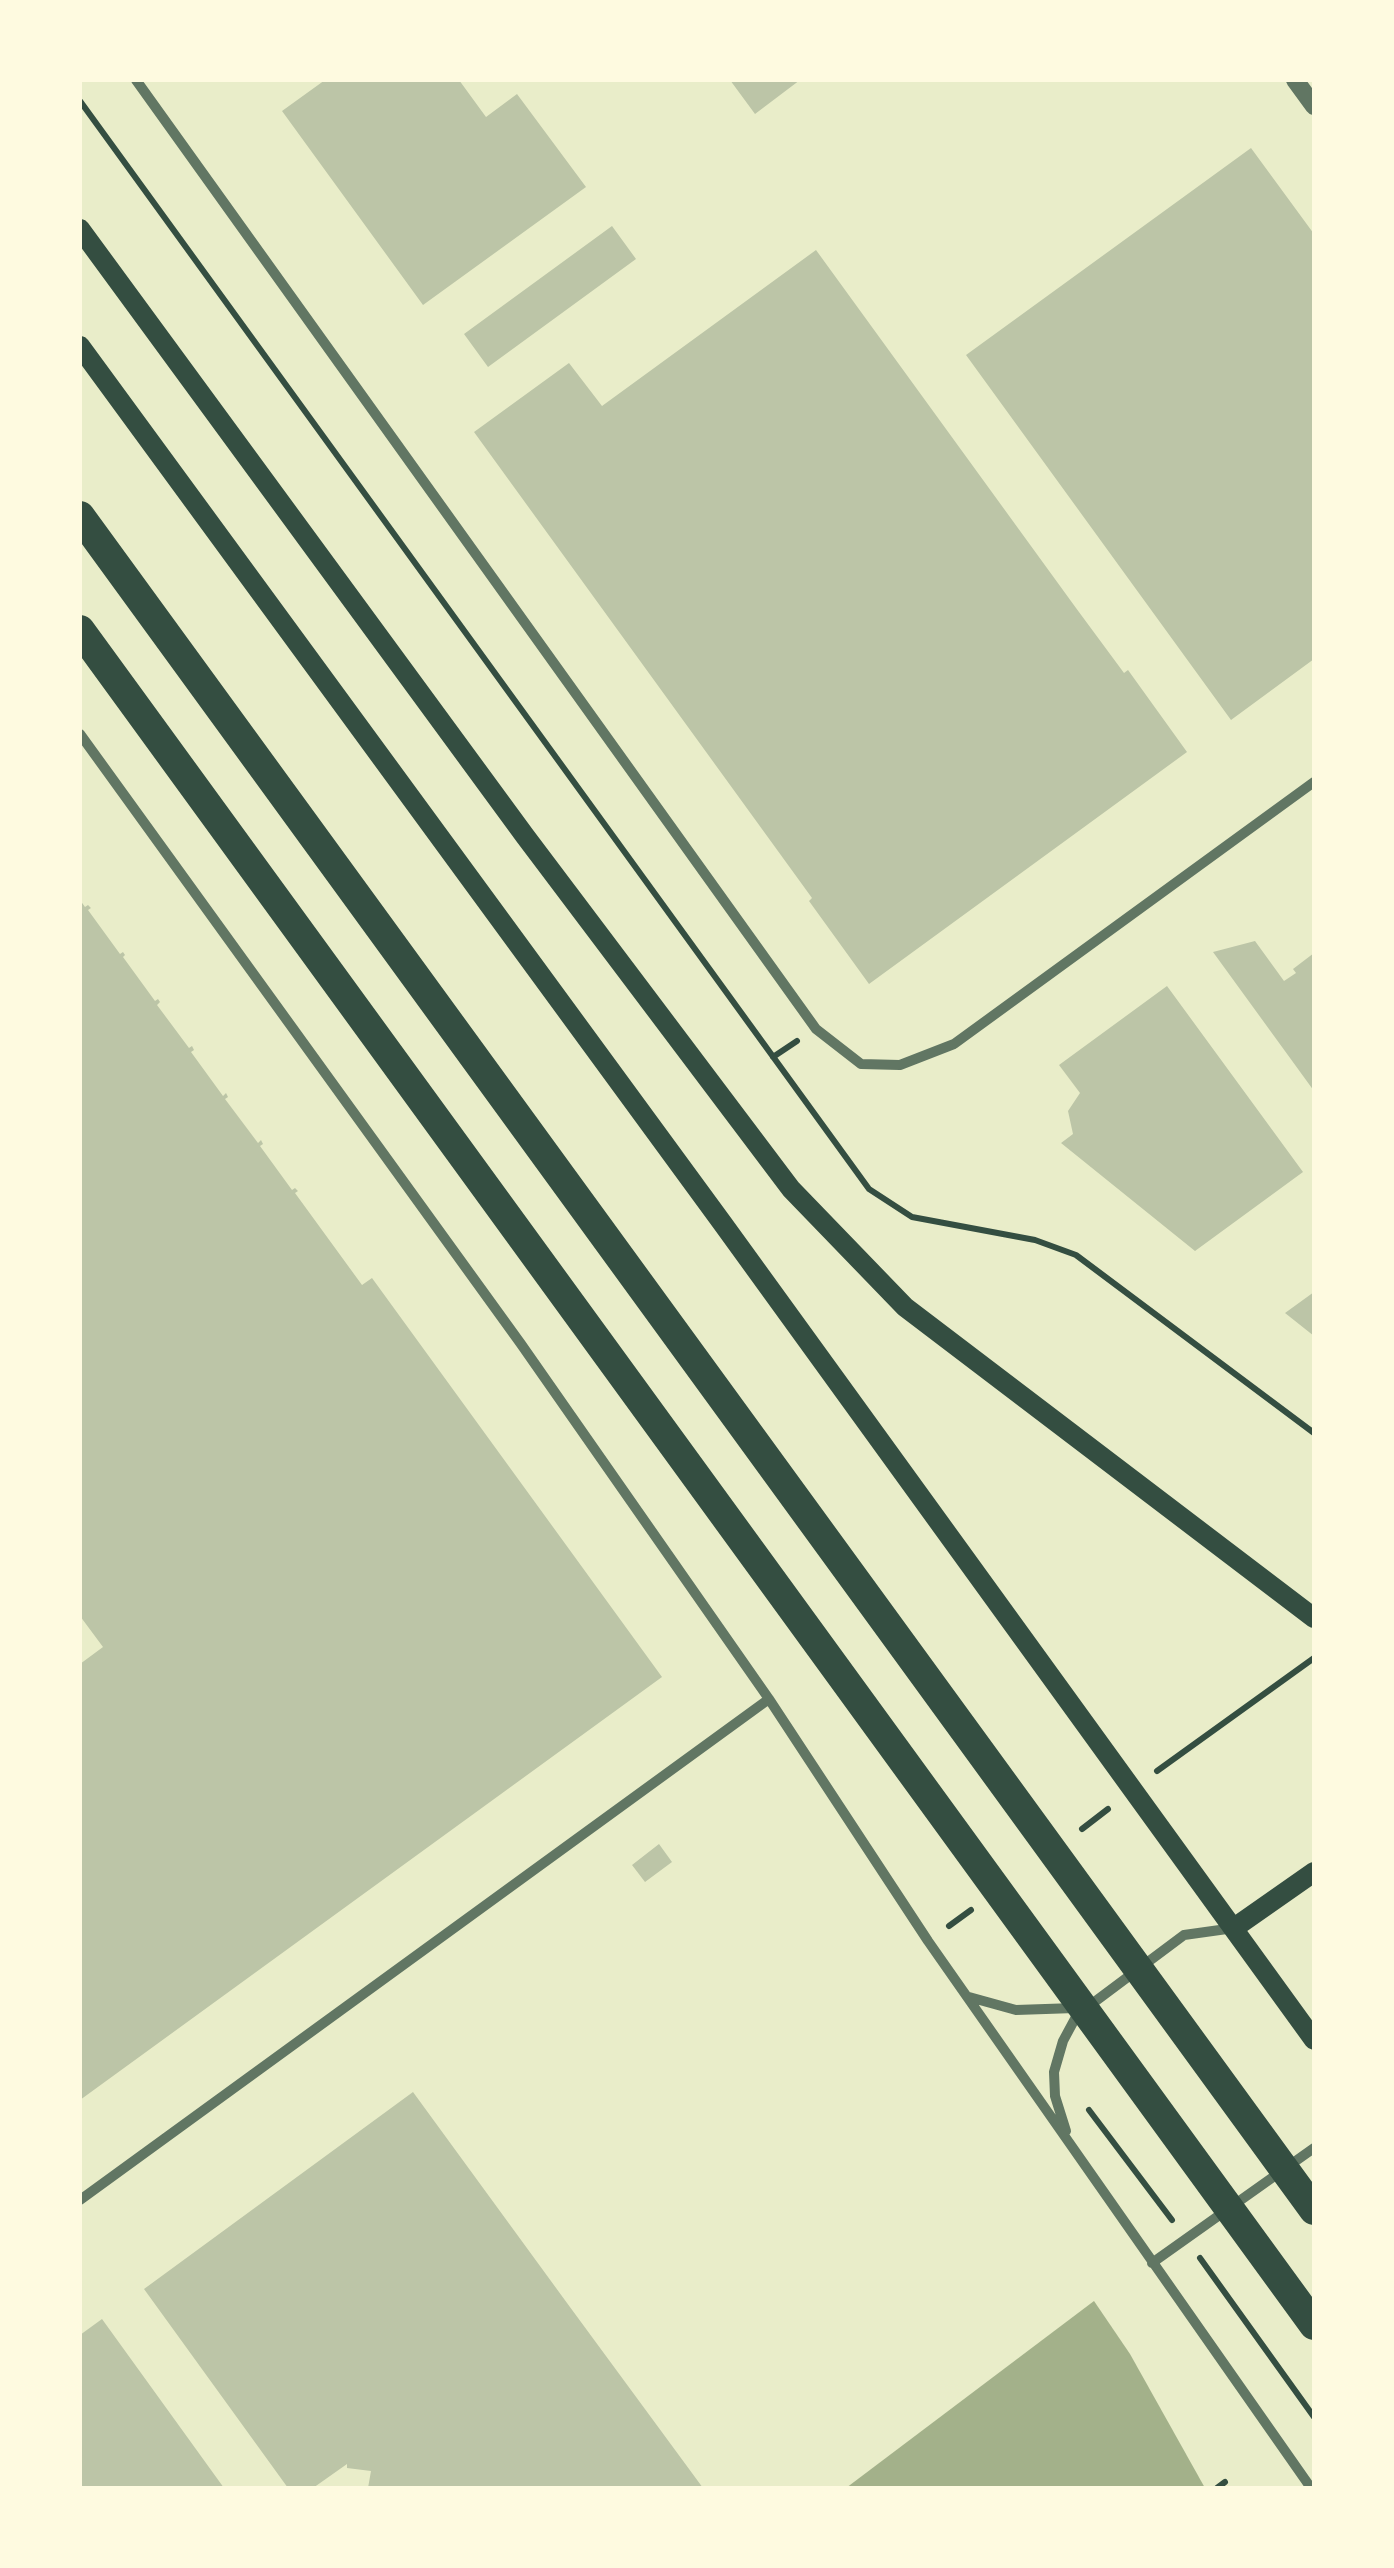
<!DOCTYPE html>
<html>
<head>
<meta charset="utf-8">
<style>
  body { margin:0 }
  #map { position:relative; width:1394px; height:2568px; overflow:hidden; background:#e9edc9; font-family:"DM Sans",sans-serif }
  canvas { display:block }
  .frame { position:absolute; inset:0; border:82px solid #fefae0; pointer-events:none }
</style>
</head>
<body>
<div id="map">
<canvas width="1394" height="2568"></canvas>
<div class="frame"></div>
</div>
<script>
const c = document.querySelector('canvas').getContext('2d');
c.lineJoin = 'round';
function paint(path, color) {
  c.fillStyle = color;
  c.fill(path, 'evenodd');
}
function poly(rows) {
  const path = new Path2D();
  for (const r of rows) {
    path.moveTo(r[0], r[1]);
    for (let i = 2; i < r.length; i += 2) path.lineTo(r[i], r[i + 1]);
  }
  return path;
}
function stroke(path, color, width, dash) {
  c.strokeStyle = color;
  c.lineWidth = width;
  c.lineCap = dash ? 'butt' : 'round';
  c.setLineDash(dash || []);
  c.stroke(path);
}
paint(poly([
  [1094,2301,1130,2354,1205,2488,846,2488]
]), '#a3b18a');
paint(poly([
  [325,80,459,80,486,117,517,94,586,187,423,305,282,111],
  [730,80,800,80,755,114],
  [1251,148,1314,234,1314,659,1231,720,966,355],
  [612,226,636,259,488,367,464,334],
  [816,250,1076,608,1124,673,1128,670,1187,752,869,984,809,901,812,898,474,432,569,363,602,406],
  [80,900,85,907,88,905,91,908,88,910,120,954,123,952,125,955,123,957,155,1001,158,999,160,1002,157,1005,189,1048,192,1046,194,1050,191,1052,223,1096,226,1093,228,1097,225,1099,258,1143,261,1140,263,1144,260,1146,292,1190,295,1188,298,1191,295,1193,362,1285,372,1278,662,1677,80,2100,80,1664,103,1647,80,1616],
  [1255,941,1284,981,1296,973,1293,969,1314,953,1314,1091,1213,952],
  [1167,986,1303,1172,1195,1251,1061,1143,1073,1134,1068,1111,1080,1093,1059,1065],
  [1314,1292,1314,1336,1285,1313],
  [659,1844,672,1862,645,1882,632,1865],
  [413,2092,567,2303,703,2488,368,2488,371,2471,347,2468,347,2464,313,2488,288,2488,144,2289],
  [102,2319,224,2488,80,2488,80,2335]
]), '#bcc5a7');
stroke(poly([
  [80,101,869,1189,912,1217,1035,1240,1076,1255,1314,1433],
  [773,1057,797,1041],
  [1157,1771,1314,1658],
  [1082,1829,1108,1809],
  [949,1926,971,1910],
  [1089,2110,1172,2220],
  [1200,2258,1314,2417],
  [1217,2488,1225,2482]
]), '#344e41', 6);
stroke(poly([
  [136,80,816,1029,861,1064,900,1065,954,1044,1314,782],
  [80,734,521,1344,769,1699,928,1941,1311,2488],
  [969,1997,1016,2010,1075,2008],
  [1066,2131,1055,2096,1054,2072,1063,2041,1077,2015,1184,1935,1234,1928],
  [80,2200,769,1699],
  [1152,2263,1314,2148]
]), '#617663', 10);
stroke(poly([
  [1295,80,1314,106]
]), '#617663', 18);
stroke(poly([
  [80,229,525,836,791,1189,905,1307,1314,1618],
  [80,346,723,1224,1314,2040],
  [1234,1928,1314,1872]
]), '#344e41', 20);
stroke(poly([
  [80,516,1314,2210],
  [80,630,1314,2325]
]), '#344e41', 30);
</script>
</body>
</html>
